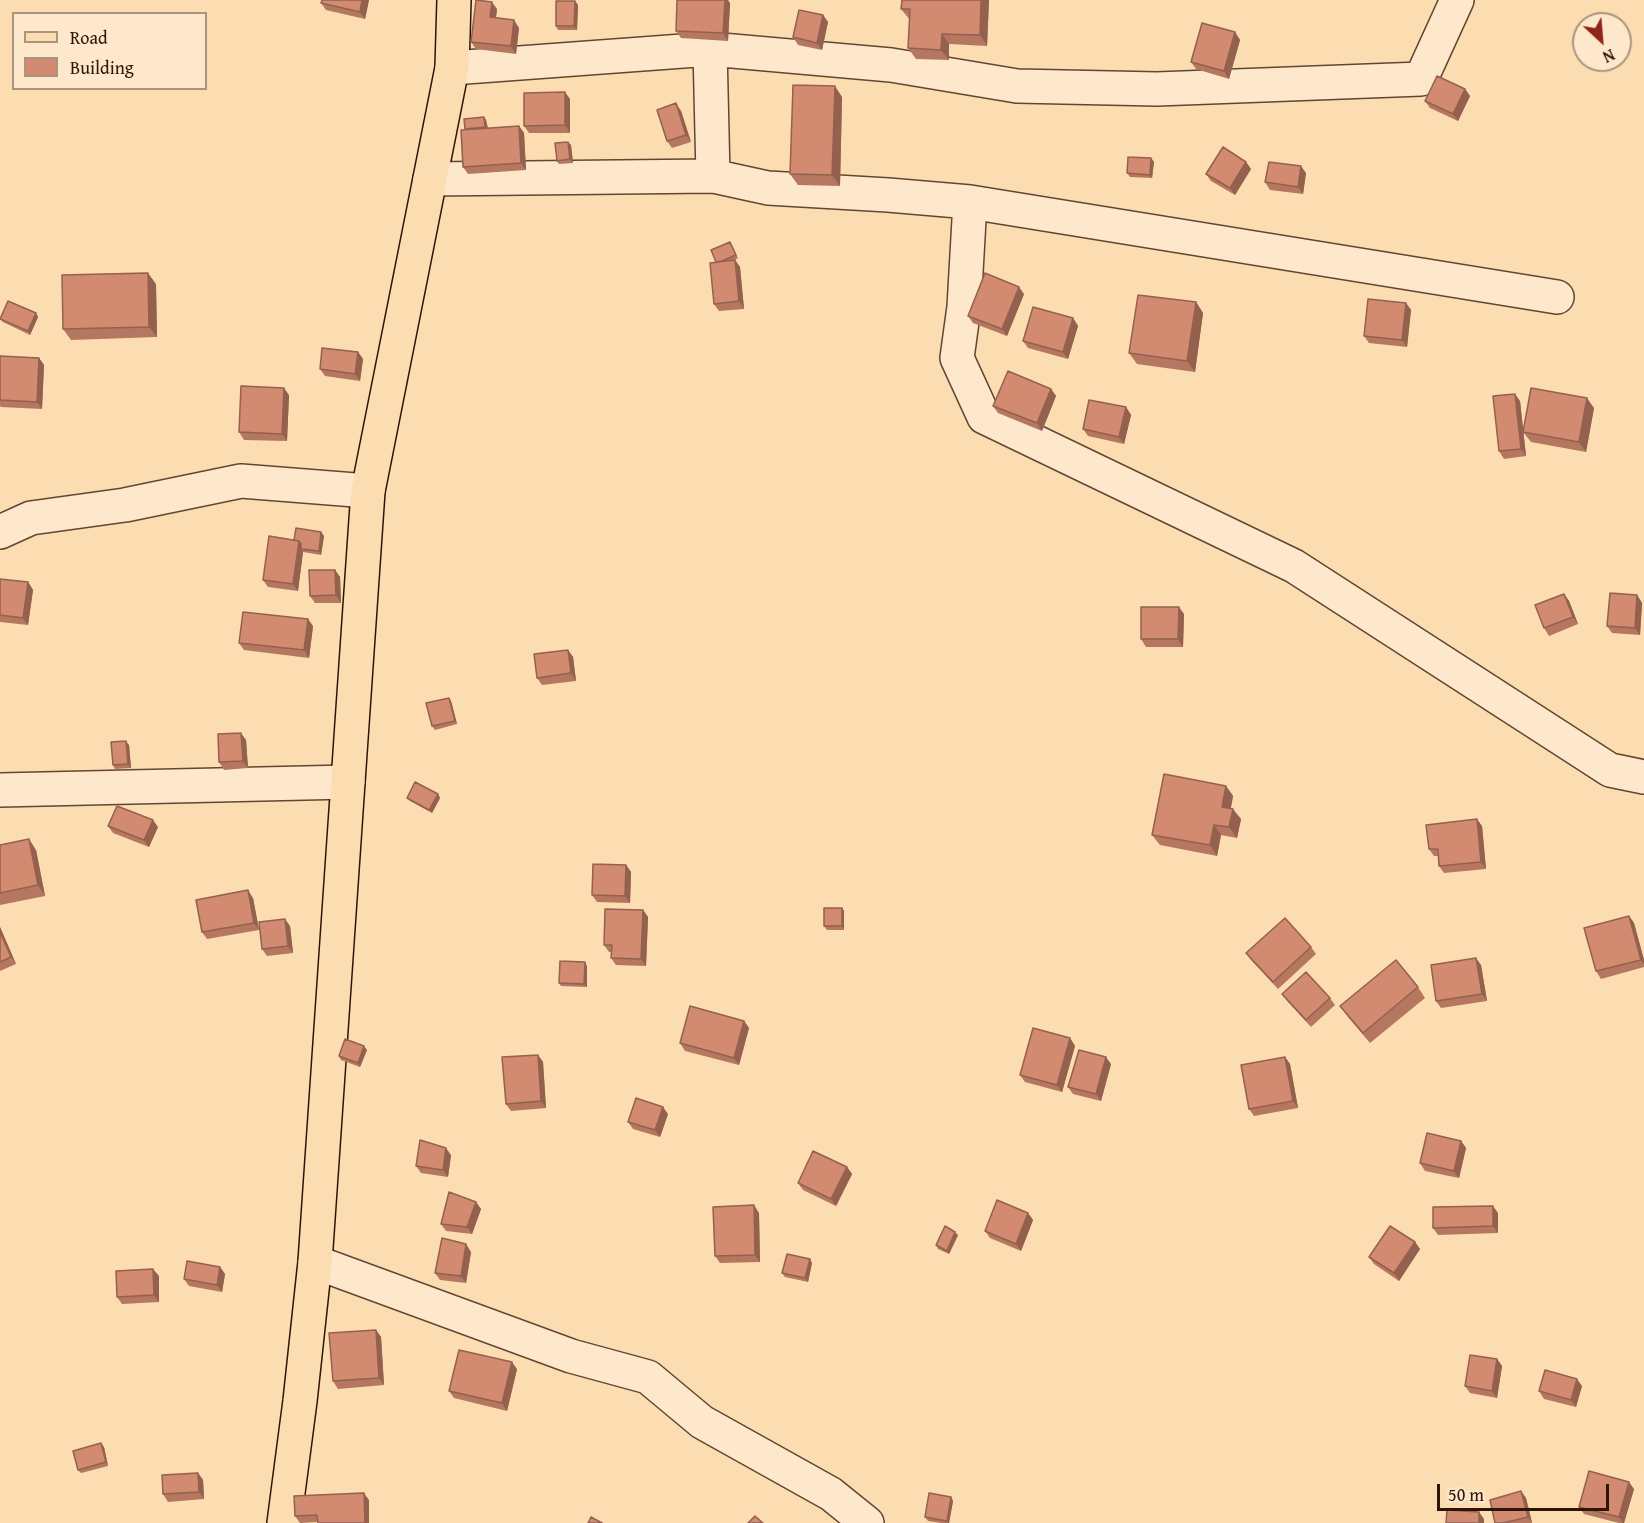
<!DOCTYPE html>
<html>
<head>
<meta charset="utf-8">
<style>
  body { margin:0 }
  #map { position:relative; width:1644px; height:1523px; overflow:hidden; background:#fcdcb1; font-family:"Gentium Book Plus",serif }
  canvas { display:block }
  .legend { position:absolute; left:12px; top:12px; width:195px; height:78px; box-sizing:border-box; background:#fde8cc; border:2px solid #aa947d; margin:0; padding:8px 10px; list-style:none; font-size:18px; color:#2d1507 }
  .legend li { display:flex; align-items:center; gap:12px; height:30px }
  .legend b { width:30px; border:2px solid #aa947d }
  .north { position:absolute; left:1572px; top:12px; width:60px; height:60px; box-sizing:border-box; background:#fde8cc; border:2px solid #aa947d; border-radius:50%; rotate:154deg; font-size:16px; font-weight:700; line-height:24px; text-align:center; color:#2d1507 }
  .north::after { content:''; display:block; margin:auto; width:21px; height:27px; background:#8f2418; clip-path:polygon(50% 0,100% 100%,50% 72%,0 100%) }
  .scale { position:absolute; left:1437px; top:1484px; width:172px; height:27px; box-sizing:border-box; border:3px solid #2d1507; border-top:0; padding-left:8px; font-size:18px; line-height:21px; white-space:nowrap; color:#2d1507; -webkit-text-stroke:4px #fde8cc; paint-order:stroke }
</style>
</head>
<body>
<div id="map">
<canvas width="1644" height="1523"></canvas>
<ul class="legend">
<li><b style="height:8px;background:#fcdcb1"></b>Road</li>
<li><b style="height:16px;background:#d28a70"></b>Building</li>
</ul>
<div class="north">N</div>
<div class="scale">50 m</div>
</div>
<script>
const c = document.querySelector('canvas').getContext('2d');
c.lineJoin = 'round';
function poly(rows) {
  const path = new Path2D();
  for (const r of rows) {
    path.moveTo(r[0], r[1]);
    for (let i = 2; i < r.length; i += 2) path.lineTo(r[i], r[i + 1]);
  }
  return path;
}
function stroke(path, color, width, dash) {
  c.strokeStyle = color;
  c.lineWidth = width;
  c.lineCap = dash ? 'butt' : 'round';
  c.setLineDash(dash || []);
  c.stroke(path);
}
function paint(path, color) {
  c.fillStyle = color;
  c.fill(path, 'evenodd');
}
const minor = poly([
  [710,49,713,176,768,188,888,195,970,202,964,307,957,358,984,417,1294,566,1610,770,1644,777],
  [452,68,710,49,891,65,1017,86,1157,89,1421,79,1457,0],
  [430,179,713,176],
  [970,202,1557,297],
  [0,532,31,518,125,505,241,481,368,491],
  [0,790,348,782],
  [315,1262,571,1356,648,1377,702,1422,831,1494,867,1523]
]);
const major = poly([
  [284,1523,300,1401,315,1262,368,491,452,68,454,0]
]);
stroke(minor, '#614732', 36);
stroke(major, '#2d1507', 36);
stroke(minor, '#fde8cc', 33);
stroke(major, '#fcdcb1', 33);
paint(poly([
  [369,0,365,19,326,10,321,3],
  [989,0,987,46,949,44,949,60,916,59,908,48,910,20,901,9],
  [575,1,578,5,577,30,558,30,556,26],
  [730,3,728,41,681,38,676,31],
  [497,9,496,18,519,28,516,54,476,49,471,42],
  [823,15,828,22,822,50,798,45,793,37],
  [1235,32,1240,40,1229,79,1196,69,1191,62],
  [1465,89,1470,96,1458,121,1430,108,1425,101],
  [842,97,840,186,798,185,790,174],
  [570,99,570,133,529,133,524,126],
  [681,111,691,142,672,148,667,141],
  [484,117,486,120,488,128,519,126,524,133,526,170,468,174,463,167,466,130],
  [568,142,571,145,573,163,559,164,557,161],
  [1151,158,1154,162,1152,178,1130,177,1127,173],
  [1246,162,1251,169,1235,195,1211,181,1206,174],
  [1306,173,1303,194,1270,190,1265,182],
  [730,242,738,258,735,260,740,267,744,309,719,311,714,304,716,262],
  [156,284,157,337,71,340,63,329],
  [1024,294,1007,336,973,323,968,316],
  [1196,302,1203,313,1195,372,1137,364,1129,353],
  [1406,303,1411,310,1407,347,1369,343,1364,336],
  [36,313,38,317,30,335,3,322,0,319],
  [1073,318,1078,326,1068,359,1028,348,1023,341],
  [358,352,363,359,360,381,325,376,320,369],
  [0,356,39,358,44,365,42,409,1,407,0,406],
  [1051,389,1056,396,1042,431,998,413,993,406],
  [289,395,287,441,244,440,239,432],
  [1520,401,1526,456,1504,459,1499,451],
  [1126,407,1131,415,1124,444,1088,436,1083,429],
  [1594,408,1586,452,1531,442,1523,432],
  [321,532,324,536,321,555,303,552,298,591,268,587,263,580,294,540],
  [335,570,340,577,341,603,315,603,310,596],
  [0,579,28,582,33,590,28,625,0,622],
  [1564,594,1569,601,1578,624,1549,636,1544,628],
  [1637,595,1642,603,1640,635,1612,633,1607,626],
  [1184,614,1183,647,1146,647,1141,639],
  [313,626,309,658,244,650,239,643],
  [568,650,573,657,576,681,542,685,537,678],
  [449,698,451,701,457,724,435,730,432,726],
  [246,740,248,768,224,770,219,762],
  [129,745,131,768,115,769,113,765],
  [1226,786,1233,796,1231,808,1241,819,1237,838,1221,835,1217,856,1160,845,1152,835],
  [438,794,440,798,432,813,410,801,407,798],
  [108,826,158,827,149,847,113,833],
  [1482,826,1486,869,1444,873,1439,866,1438,856,1434,856,1429,849],
  [0,845,36,850,45,896,0,905],
  [626,865,631,872,630,903,597,902,592,895],
  [253,898,259,930,207,939,202,932],
  [842,908,844,911,844,930,827,930,824,926],
  [643,910,648,917,646,966,616,965,611,958,611,952,609,952,604,945],
  [1629,916,1634,923,1644,960,1644,967,1601,979,1596,971],
  [290,926,293,953,267,956,262,949],
  [0,927,16,964,0,971],
  [1311,947,1316,954,1278,989,1251,960,1246,953],
  [1481,965,1487,1001,1441,1008,1436,1001],
  [587,966,587,987,561,986,559,983],
  [1418,987,1425,998,1370,1043,1348,1017,1340,1006],
  [1282,994,1330,998,1335,1005,1311,1027,1287,1001],
  [744,1021,749,1028,739,1065,685,1051,680,1043],
  [1070,1038,1075,1046,1062,1092,1025,1082,1020,1075],
  [367,1050,360,1067,341,1060,339,1056],
  [538,1055,543,1062,546,1108,511,1111,506,1104],
  [1285,1057,1290,1064,1298,1108,1254,1116,1249,1109],
  [1111,1064,1101,1101,1073,1094,1068,1087],
  [668,1114,660,1137,633,1129,628,1122],
  [1461,1141,1466,1148,1459,1178,1425,1171,1420,1163],
  [451,1155,448,1177,421,1173,416,1166],
  [847,1167,852,1174,836,1206,803,1190,798,1183],
  [476,1202,481,1209,472,1234,446,1231,441,1224],
  [759,1213,760,1262,720,1263,715,1256],
  [1028,1213,1033,1220,1021,1251,990,1238,985,1231],
  [1498,1213,1498,1233,1438,1235,1433,1228],
  [958,1235,949,1254,938,1249,936,1245],
  [1415,1242,1420,1249,1399,1281,1374,1264,1369,1257],
  [471,1252,466,1283,440,1280,435,1273],
  [812,1263,808,1282,785,1277,782,1273],
  [220,1267,225,1274,222,1292,189,1286,184,1279],
  [159,1276,159,1302,122,1304,117,1297],
  [376,1330,381,1337,384,1385,338,1389,333,1381],
  [1497,1359,1502,1366,1497,1398,1470,1393,1465,1386],
  [517,1369,507,1411,454,1398,449,1391],
  [1582,1386,1576,1407,1544,1399,1539,1391],
  [104,1447,108,1466,81,1473,78,1470],
  [198,1473,203,1480,204,1499,168,1502,163,1494],
  [1634,1489,1624,1523,1619,1523,1584,1514,1579,1507],
  [1521,1491,1526,1498,1532,1523,1495,1523],
  [951,1497,953,1501,949,1523,941,1523,928,1521,925,1517],
  [369,1500,369,1523,318,1523,318,1522,300,1523,295,1516]
]), '#b57760');
paint(poly([
  [362,0,369,0,365,19,360,12],
  [725,0,728,0,730,3,728,41,723,33],
  [981,0,989,0,987,46,980,35],
  [575,1,578,5,577,30,574,26],
  [492,2,497,9,495,24,490,17],
  [823,15,828,22,822,50,817,43],
  [514,20,519,28,516,54,511,46],
  [1235,32,1240,40,1229,79,1224,71],
  [942,34,949,44,949,60,941,50],
  [835,86,842,97,840,186,832,175],
  [1465,89,1470,96,1458,121,1453,114],
  [565,92,570,99,570,133,565,125],
  [676,103,681,111,691,142,686,135],
  [484,117,486,120,488,130,485,127],
  [519,126,524,133,526,170,521,163],
  [568,142,571,145,573,163,570,159],
  [1151,158,1154,162,1152,178,1150,175],
  [1246,162,1251,169,1235,195,1230,188],
  [1301,166,1306,173,1303,194,1298,187],
  [735,260,740,267,744,309,739,301],
  [148,273,156,284,157,337,149,327],
  [1019,287,1024,294,1007,336,1002,329],
  [1196,302,1203,313,1195,372,1187,361],
  [1406,303,1411,310,1407,347,1402,340],
  [36,313,38,317,30,335,28,331],
  [1073,318,1078,326,1068,359,1063,352],
  [358,352,363,359,360,381,355,374],
  [39,358,44,365,42,409,37,402],
  [284,388,289,395,287,441,282,434],
  [1051,389,1056,396,1042,431,1037,423],
  [1515,394,1520,401,1526,456,1521,449],
  [1587,398,1594,408,1586,452,1579,442],
  [1126,407,1131,415,1124,444,1119,437],
  [321,532,324,536,321,555,319,551],
  [299,541,304,548,301,549,303,552,298,591,293,584],
  [335,570,340,577,341,603,336,595],
  [28,582,33,590,28,625,23,618],
  [1564,594,1569,601,1578,624,1573,617],
  [1637,595,1642,603,1640,635,1635,628],
  [1179,607,1184,614,1183,647,1178,639],
  [308,619,313,626,309,658,304,650],
  [568,650,573,657,576,681,571,673],
  [449,698,451,701,457,724,455,721],
  [241,733,246,740,248,768,243,761],
  [126,741,129,745,131,768,128,764],
  [1226,786,1233,796,1229,817,1222,807],
  [438,794,440,798,432,813,429,810],
  [1233,809,1241,819,1237,838,1229,827],
  [1477,819,1482,826,1486,869,1481,862],
  [153,820,158,827,149,847,144,840],
  [1214,825,1221,835,1217,856,1210,845],
  [29,839,36,850,45,896,38,885],
  [626,865,631,872,630,903,625,896],
  [248,890,253,898,259,930,254,923],
  [842,908,844,911,844,930,842,926],
  [643,910,648,917,646,966,641,959],
  [1629,916,1634,923,1644,960,1644,964,1641,960],
  [285,919,290,926,293,953,288,946],
  [0,927,16,964,11,957,0,932],
  [1476,958,1481,965,1487,1001,1482,994],
  [585,962,587,966,587,987,584,984],
  [744,1021,749,1028,739,1065,734,1058],
  [1070,1038,1075,1046,1062,1092,1057,1085],
  [364,1046,367,1050,360,1067,358,1063],
  [538,1055,543,1062,546,1108,541,1101],
  [1106,1057,1111,1064,1101,1101,1096,1094],
  [1285,1057,1290,1064,1298,1108,1293,1101],
  [663,1107,668,1114,660,1137,655,1130],
  [1461,1141,1466,1148,1459,1178,1454,1171],
  [446,1148,451,1155,448,1177,443,1170],
  [847,1167,852,1174,836,1206,831,1199],
  [476,1202,481,1209,472,1234,467,1227],
  [754,1205,759,1213,760,1262,755,1255],
  [1493,1206,1498,1213,1498,1233,1493,1226],
  [1028,1213,1033,1220,1021,1251,1016,1244],
  [955,1232,958,1235,949,1254,947,1251],
  [1415,1242,1420,1249,1399,1281,1394,1273],
  [466,1244,471,1252,466,1283,461,1276],
  [810,1259,812,1263,808,1282,805,1278],
  [220,1267,225,1274,222,1292,217,1285],
  [153,1269,159,1276,159,1302,154,1295],
  [376,1330,381,1337,384,1385,379,1378],
  [1497,1359,1502,1366,1497,1398,1492,1391],
  [512,1362,517,1369,507,1411,502,1403],
  [1577,1379,1582,1386,1576,1407,1571,1400],
  [101,1443,104,1447,108,1466,106,1462],
  [198,1473,203,1480,204,1499,199,1492],
  [1629,1482,1634,1489,1624,1523,1623,1523,1619,1517],
  [1521,1491,1526,1498,1532,1523,1528,1517],
  [364,1493,369,1500,369,1523,365,1523],
  [951,1497,953,1501,949,1523,948,1523,947,1521],
  [1479,1512,1484,1519,1484,1523,1479,1523]
]), '#93614e');
const building = poly([
  [322,0,362,0,360,12,321,3,322,0],
  [476,0,492,2,490,17,514,20,511,46,471,42,476,0],
  [677,0,725,0,723,33,676,31,677,0],
  [902,0,981,0,980,35,942,34,941,50,908,48,910,9,901,9,902,0],
  [556,1,575,1,574,26,556,26,556,1],
  [799,10,823,15,817,43,793,37,799,10],
  [1202,23,1235,32,1224,71,1191,62,1202,23],
  [1437,76,1465,89,1453,114,1425,101,1437,76],
  [793,85,835,86,832,175,790,174,793,85],
  [565,92,565,125,524,126,524,93,565,92],
  [676,103,686,135,667,141,657,110,676,103],
  [484,117,485,127,465,129,464,119,484,117],
  [519,126,521,163,463,167,461,130,519,126],
  [568,142,570,159,557,161,555,143,568,142],
  [1223,147,1246,162,1230,188,1206,174,1223,147],
  [1128,157,1151,158,1150,175,1127,173,1128,157],
  [1269,162,1301,166,1298,187,1265,182,1269,162],
  [730,242,736,255,722,261,716,262,711,250,730,242],
  [735,260,739,301,714,304,710,263,735,260],
  [148,273,149,327,63,329,62,275,148,273],
  [985,273,1019,287,1002,329,968,316,985,273],
  [1138,295,1196,302,1187,361,1129,353,1138,295],
  [1368,299,1406,303,1402,340,1364,336,1368,299],
  [8,301,36,313,28,331,0,319,8,301],
  [1033,307,1073,318,1063,352,1023,341,1033,307],
  [322,348,358,352,355,374,320,369,322,348],
  [0,356,39,358,37,402,0,400,0,356],
  [1008,371,1051,389,1037,423,993,406,1008,371],
  [241,386,284,388,282,434,239,432,241,386],
  [1531,388,1587,398,1579,442,1523,432,1531,388],
  [1515,394,1521,449,1499,451,1493,396,1515,394],
  [1089,400,1126,407,1119,437,1083,429,1089,400],
  [296,528,321,532,319,551,301,549,301,544,299,541,294,540,296,528],
  [269,536,299,541,293,584,263,580,269,536],
  [309,570,335,570,336,595,310,596,309,570],
  [0,579,28,582,23,618,0,615,0,579],
  [1610,593,1637,595,1635,628,1607,626,1610,593],
  [1564,594,1573,617,1544,628,1535,605,1564,594],
  [1141,607,1179,607,1178,639,1141,639,1141,607],
  [243,612,308,619,304,650,239,643,243,612],
  [568,650,571,673,537,678,534,654,568,650],
  [449,698,455,721,432,726,426,703,449,698],
  [241,733,243,761,219,762,218,734,241,733],
  [126,741,128,764,113,765,111,742,126,741],
  [1164,774,1226,786,1222,807,1233,809,1229,827,1214,825,1210,845,1152,835,1164,774],
  [415,782,438,794,429,810,407,798,415,782],
  [117,806,153,820,144,840,108,826,117,806],
  [1477,819,1481,862,1439,866,1438,849,1429,849,1426,825,1477,819],
  [29,839,38,885,0,893,0,845,29,839],
  [593,864,626,865,625,896,592,895,593,864],
  [248,890,254,923,202,932,196,900,248,890],
  [824,908,842,908,842,926,824,926,824,908],
  [605,909,643,910,641,959,611,958,612,945,604,945,605,909],
  [1629,916,1641,960,1596,971,1584,928,1629,916],
  [1285,918,1311,947,1273,982,1246,953,1285,918],
  [285,919,288,946,262,949,259,922,285,919],
  [0,932,11,957,0,962,0,932],
  [1476,958,1482,994,1436,1001,1431,965,1476,958],
  [1396,960,1418,987,1363,1033,1340,1006,1396,960],
  [560,961,585,962,584,984,559,983,560,961],
  [1306,972,1330,998,1306,1020,1282,994,1306,972],
  [690,1006,744,1021,734,1058,680,1043,690,1006],
  [1033,1028,1070,1038,1057,1085,1020,1075,1033,1028],
  [345,1039,364,1046,358,1063,339,1056,345,1039],
  [1079,1050,1106,1057,1096,1094,1068,1087,1079,1050],
  [538,1055,541,1101,506,1104,502,1057,538,1055],
  [1285,1057,1293,1101,1249,1109,1241,1065,1285,1057],
  [636,1098,663,1107,655,1130,628,1122,636,1098],
  [1427,1133,1461,1141,1454,1171,1420,1163,1427,1133],
  [420,1140,446,1148,443,1170,416,1166,420,1140],
  [813,1151,847,1167,831,1199,798,1183,813,1151],
  [449,1192,476,1202,467,1227,441,1224,449,1192],
  [997,1200,1028,1213,1016,1244,985,1231,997,1200],
  [754,1205,755,1255,715,1256,713,1207,754,1205],
  [1493,1206,1493,1226,1433,1228,1433,1207,1493,1206],
  [945,1226,955,1232,947,1251,936,1245,945,1226],
  [1390,1226,1415,1242,1394,1273,1369,1257,1390,1226],
  [442,1238,466,1244,461,1276,435,1273,442,1238],
  [787,1254,810,1259,805,1278,782,1273,787,1254],
  [187,1261,220,1267,217,1285,184,1279,187,1261],
  [153,1269,154,1295,117,1297,116,1271,153,1269],
  [376,1330,379,1378,333,1381,329,1333,376,1330],
  [459,1350,512,1362,502,1403,449,1391,459,1350],
  [1470,1355,1497,1359,1492,1391,1465,1386,1470,1355],
  [1545,1370,1577,1379,1571,1400,1539,1391,1545,1370],
  [101,1443,106,1462,78,1470,73,1451,101,1443],
  [1589,1471,1629,1482,1619,1517,1579,1507,1589,1471],
  [198,1473,199,1492,163,1494,162,1475,198,1473],
  [1521,1491,1528,1517,1503,1523,1495,1523,1490,1500,1521,1491],
  [364,1493,365,1523,318,1523,317,1515,295,1516,294,1496,364,1493],
  [929,1493,951,1497,947,1521,925,1517,929,1493],
  [1447,1510,1479,1512,1479,1523,1446,1523,1447,1510],
  [755,1516,763,1523,748,1523,755,1516],
  [591,1517,602,1523,588,1523,591,1517]
]);
paint(building, '#d28a70');
stroke(building, '#93614e', 1.5);
</script>
</body>
</html>
